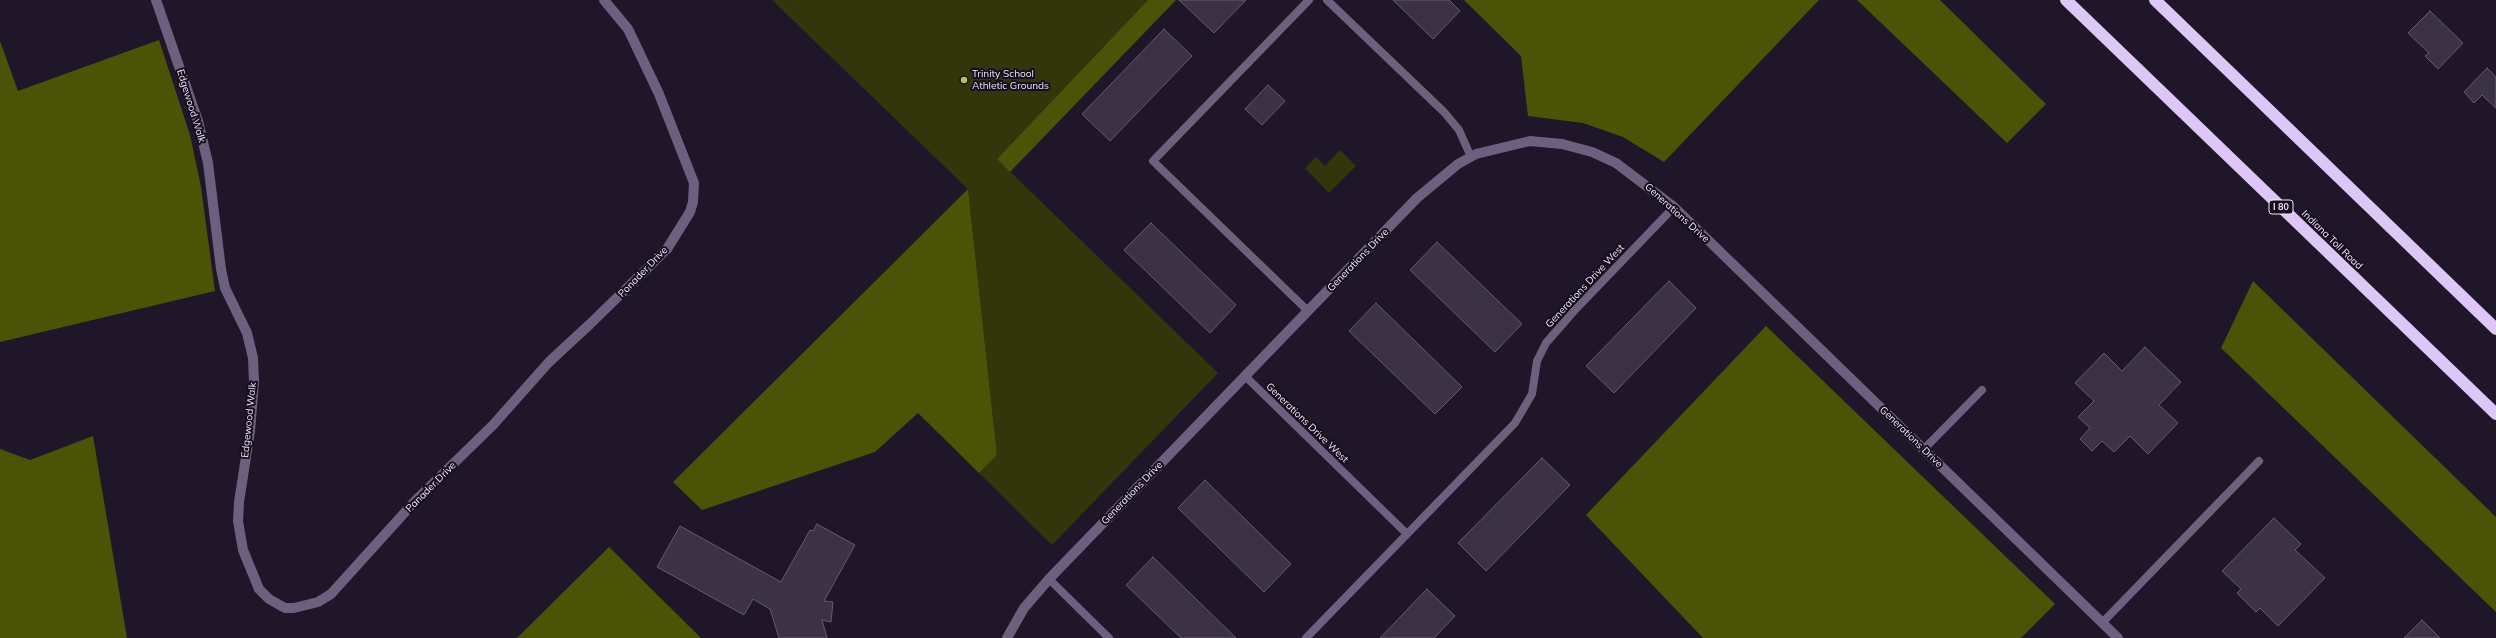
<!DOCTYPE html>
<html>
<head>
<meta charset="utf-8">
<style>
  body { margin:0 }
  canvas { display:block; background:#1f1629 }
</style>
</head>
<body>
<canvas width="2496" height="638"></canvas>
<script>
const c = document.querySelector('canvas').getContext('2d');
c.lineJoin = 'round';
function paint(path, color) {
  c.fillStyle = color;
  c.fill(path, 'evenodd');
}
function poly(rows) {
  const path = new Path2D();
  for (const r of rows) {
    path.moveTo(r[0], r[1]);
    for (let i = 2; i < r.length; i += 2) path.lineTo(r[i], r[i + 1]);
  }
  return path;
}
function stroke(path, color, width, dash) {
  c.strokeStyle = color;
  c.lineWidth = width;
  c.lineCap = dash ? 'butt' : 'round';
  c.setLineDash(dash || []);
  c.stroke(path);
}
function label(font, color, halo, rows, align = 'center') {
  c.font = font + ' Mulish,sans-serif';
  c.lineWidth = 4;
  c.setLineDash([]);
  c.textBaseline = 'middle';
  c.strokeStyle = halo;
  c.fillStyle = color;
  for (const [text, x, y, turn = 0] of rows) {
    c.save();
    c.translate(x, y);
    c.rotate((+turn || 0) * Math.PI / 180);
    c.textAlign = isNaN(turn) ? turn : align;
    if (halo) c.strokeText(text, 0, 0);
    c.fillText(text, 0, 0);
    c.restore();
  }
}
paint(poly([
  [772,0,1148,0,997,159,1218,373,1052,545,979,473,997,455,968,189],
  [1340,150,1356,166,1329,193,1305,168,1316,157,1325,166]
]), '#31360b');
paint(poly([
  [1148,0,1176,0,1010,172,997,159],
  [1464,0,1819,0,1664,162,1623,137,1583,123,1528,116,1521,56],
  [1857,0,1940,0,2046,104,2007,143],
  [159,40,190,135,201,187,215,291,0,342,0,41,18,91],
  [968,189,997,455,979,473,918,413,875,452,702,510,673,482],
  [2253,281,2496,517,2496,612,2221,348],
  [1766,326,2055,604,2021,638,1703,638,1586,515],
  [93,436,127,638,0,638,0,449,30,460],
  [609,547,701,638,517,638]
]), '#4b5307');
const building = poly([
  [1179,0,1246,0,1214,33,1179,0],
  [1393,0,1449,0,1460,11,1433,39,1393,0],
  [2430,11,2463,43,2438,69,2425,56,2429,53,2408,33,2430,11],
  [1164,29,1192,56,1110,141,1082,114,1164,29],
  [2487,68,2496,77,2496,108,2482,95,2474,103,2464,92,2487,68],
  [1268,85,1285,101,1262,125,1245,109,1268,85],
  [1151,223,1236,305,1210,333,1124,250,1151,223],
  [1437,242,1522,324,1495,352,1410,270,1437,242],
  [1669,281,1696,308,1614,393,1586,366,1669,281],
  [1376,303,1462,387,1435,414,1349,331,1376,303],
  [2145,347,2181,382,2159,405,2178,423,2148,454,2130,436,2114,452,2102,441,2092,451,2080,439,2090,428,2078,417,2094,401,2075,383,2104,353,2122,371,2145,347],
  [1542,458,1570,485,1486,571,1458,543,1542,458],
  [1205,480,1291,564,1264,592,1178,508,1205,480],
  [2274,518,2301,544,2295,550,2325,578,2278,626,2260,608,2256,612,2237,593,2241,589,2222,571,2274,518],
  [817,524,855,545,824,601,833,602,831,622,822,620,827,638,779,638,770,609,753,599,744,615,657,567,680,526,781,582,810,530,813,531,817,524],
  [1153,557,1236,638,1181,638,1126,585,1153,557],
  [1427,589,1455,616,1434,638,1380,638,1427,589],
  [2422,620,2440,638,2404,638,2422,620]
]);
paint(building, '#3b3246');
stroke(building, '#645a71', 1);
stroke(poly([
  [1327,0,1444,112,1459,130,1471,157],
  [1308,311,1153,161,1309,0],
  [1245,376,1407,534],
  [1923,450,1982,390],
  [1049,579,1109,638],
  [2102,623,2259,461],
  [1306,638,1515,423,1532,394,1537,361,1546,343,1574,311,1674,207]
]), '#6d5f7e', 8);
stroke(poly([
  [156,0,198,121,208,163,221,269,225,288,247,333,253,358,254,382,250,431,239,502,238,521,243,550,259,589,269,599,285,608,294,608,318,602,331,594,416,500,493,425,549,362,590,324,667,249,690,212,693,202,694,183,659,94,628,29,604,0],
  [1007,638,1024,608,1049,579,1417,198,1458,164,1476,154,1530,141,1562,144,1592,152,1616,163,1674,207,2118,638]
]), '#6d5f7e', 10);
stroke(poly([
  [2066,0,2496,414],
  [2155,0,2496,329]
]), '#ddc7f7', 12);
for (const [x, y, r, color] of [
  [964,80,4,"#b3c24b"]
]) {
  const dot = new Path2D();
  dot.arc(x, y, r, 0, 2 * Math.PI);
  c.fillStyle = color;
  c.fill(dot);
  stroke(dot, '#160d1f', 1.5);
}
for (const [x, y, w] of [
  [2281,207,24]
]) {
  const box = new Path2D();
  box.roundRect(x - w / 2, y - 7, w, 14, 3);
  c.fillStyle = '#160d1f';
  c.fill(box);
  stroke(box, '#f1ebf9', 1);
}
label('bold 9px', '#f1ebf9', null, [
  ["I 80",2281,207]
]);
label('10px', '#f1ebf9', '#160d1f', [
  ["Trinity School",972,74],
  ["Athletic Grounds",972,86]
], 'left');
label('10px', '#f1ebf9', '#160d1f', [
  ["Edgewood Walk",191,106,73],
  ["Generations Drive",1677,213,42],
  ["Indiana Toll Road",2332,240,44],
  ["Generations Drive",1358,260,-46],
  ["Ponader Drive",643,272,-46],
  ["Generations Drive West",1585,286,-47],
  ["Edgewood Walk",249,420,-84],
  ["Generations Drive West",1307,423,44],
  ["Generations Drive",1911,437,44],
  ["Panader Drive",431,487,-45],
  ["Generations Drive",1132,493,-46]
]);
</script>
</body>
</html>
